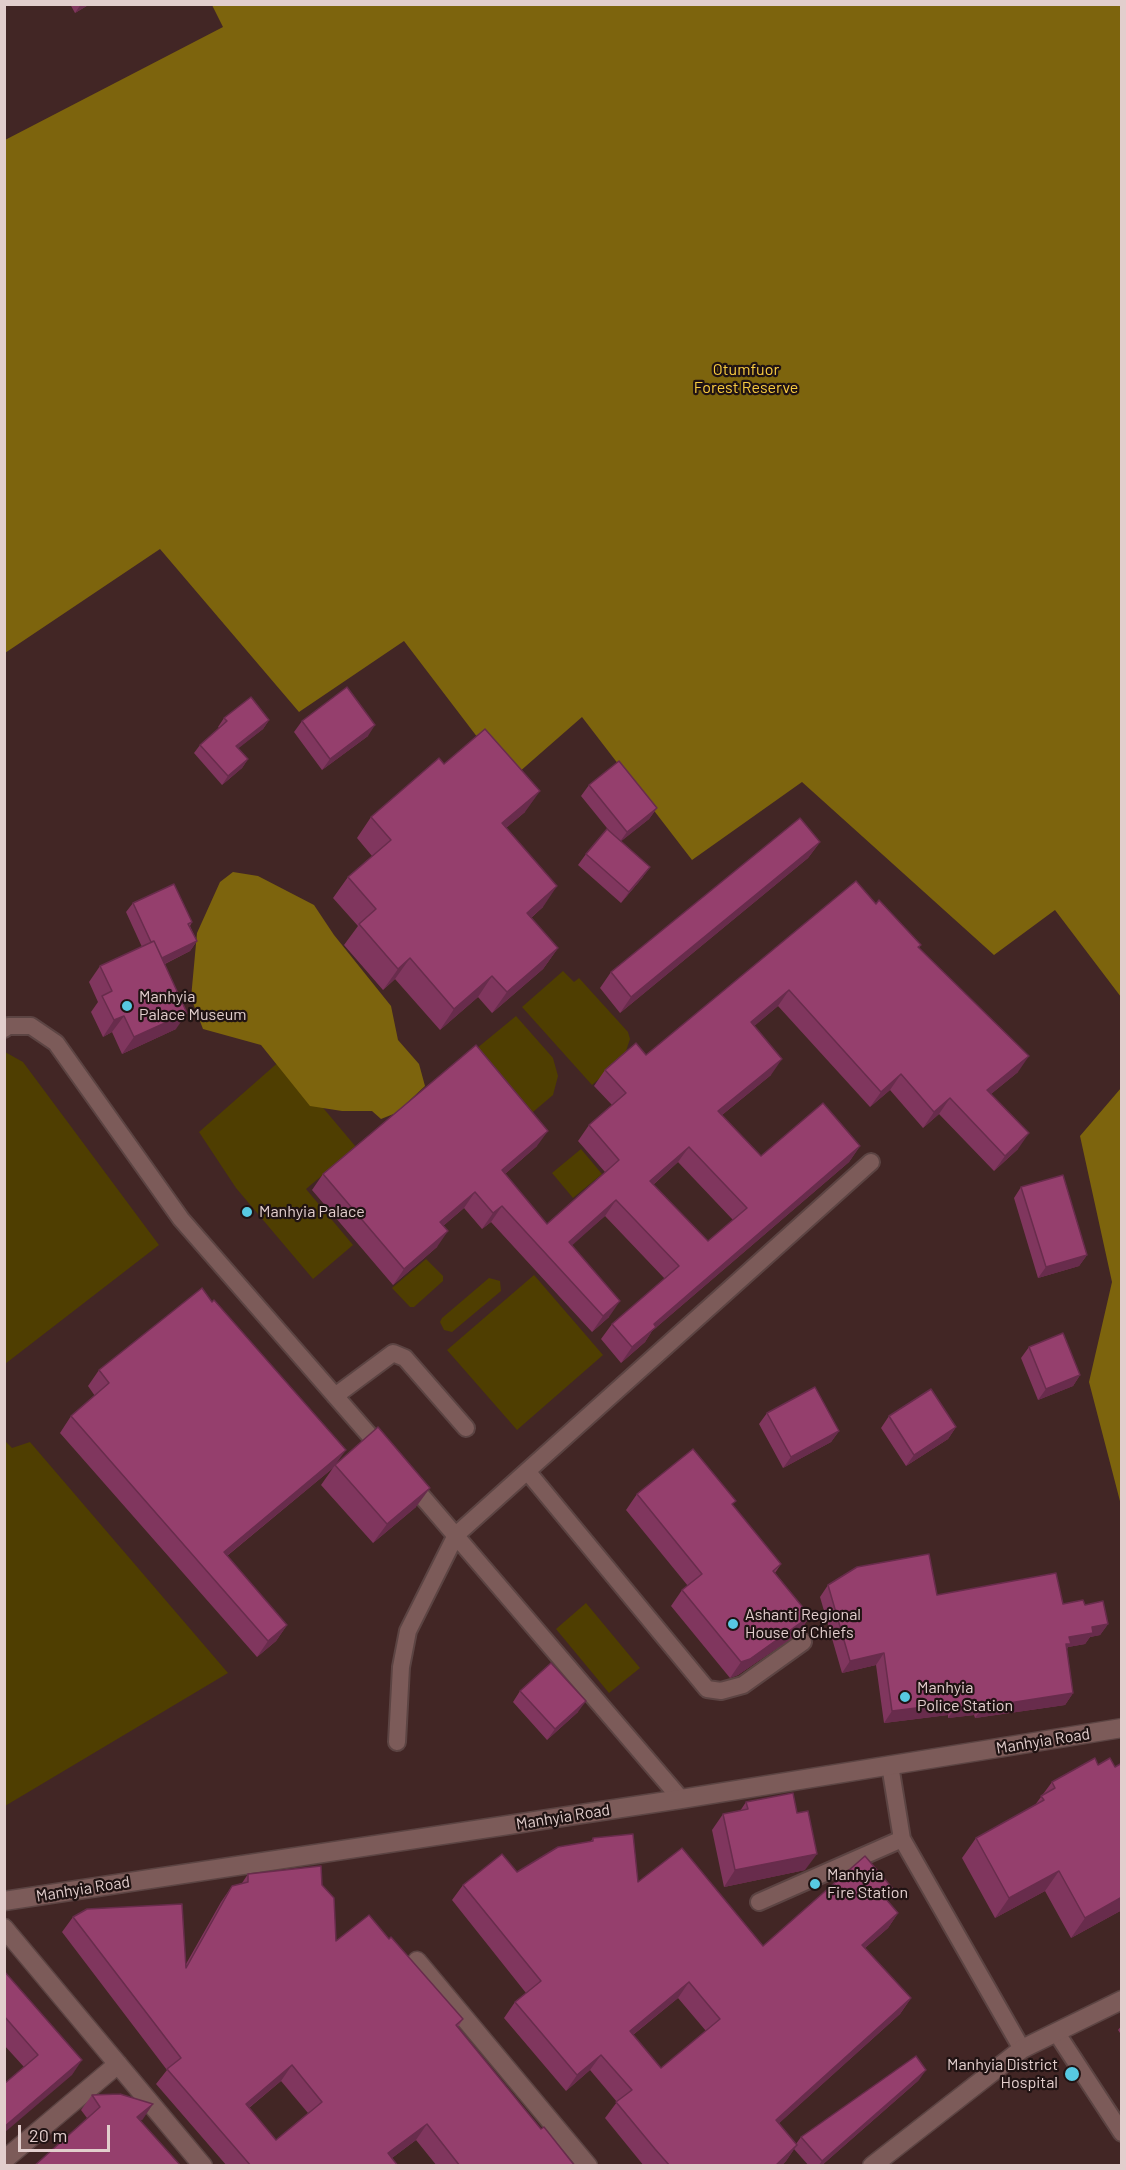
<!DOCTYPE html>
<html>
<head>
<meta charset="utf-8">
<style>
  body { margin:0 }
  #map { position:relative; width:1126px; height:2170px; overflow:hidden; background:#422625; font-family:Barlow,sans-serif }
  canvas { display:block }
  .frame { position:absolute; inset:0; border:6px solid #e2cecd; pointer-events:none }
  .scale { position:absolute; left:18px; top:2125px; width:92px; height:27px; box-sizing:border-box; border:3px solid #e2cecd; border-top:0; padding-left:8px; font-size:18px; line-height:21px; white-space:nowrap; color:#e2cecd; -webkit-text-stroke:4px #201313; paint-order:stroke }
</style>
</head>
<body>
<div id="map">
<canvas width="1126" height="2170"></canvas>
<div class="frame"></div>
<div class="scale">20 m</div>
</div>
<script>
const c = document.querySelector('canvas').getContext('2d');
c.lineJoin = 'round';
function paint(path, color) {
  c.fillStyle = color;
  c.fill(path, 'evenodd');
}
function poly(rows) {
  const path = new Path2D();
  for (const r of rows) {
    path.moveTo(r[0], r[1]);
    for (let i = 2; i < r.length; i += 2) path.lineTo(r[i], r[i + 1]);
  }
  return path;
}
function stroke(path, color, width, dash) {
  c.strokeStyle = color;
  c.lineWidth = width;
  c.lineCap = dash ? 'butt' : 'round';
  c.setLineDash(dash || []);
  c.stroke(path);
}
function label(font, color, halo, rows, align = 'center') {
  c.font = font + ' Barlow,sans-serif';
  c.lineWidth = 4.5;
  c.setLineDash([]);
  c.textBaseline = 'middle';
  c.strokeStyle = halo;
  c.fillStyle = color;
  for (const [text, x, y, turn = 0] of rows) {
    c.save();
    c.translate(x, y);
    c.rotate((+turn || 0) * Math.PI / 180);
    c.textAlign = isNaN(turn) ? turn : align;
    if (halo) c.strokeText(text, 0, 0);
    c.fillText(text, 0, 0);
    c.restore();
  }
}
paint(poly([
  [563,971,574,982,579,978,628,1032,630,1039,624,1057,592,1085,522,1007],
  [516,1016,553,1058,558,1076,553,1095,520,1123,465,1058],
  [5,1052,23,1062,159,1245,5,1364],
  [282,1059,356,1147,306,1189,353,1245,313,1279,236,1188,199,1132],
  [581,1149,602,1174,573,1198,552,1173],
  [426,1259,443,1276,443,1281,414,1307,410,1307,392,1288],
  [534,1275,603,1355,517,1430,447,1350],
  [489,1278,500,1281,501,1291,452,1332,444,1330,440,1322,442,1318],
  [4,1440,12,1448,30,1442,228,1673,5,1806],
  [586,1603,640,1668,609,1693,556,1629]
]), '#4f3e01');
paint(poly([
  [212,5,1121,5,1121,997,1055,910,994,955,802,782,692,860,582,717,510,780,404,641,299,712,160,549,5,653,5,140,223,27],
  [233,872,258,876,314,905,334,935,391,1006,398,1040,419,1064,425,1086,396,1113,381,1119,372,1111,342,1111,310,1106,261,1045,203,1029,191,998,197,933,220,882],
  [1121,1088,1121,1505,1089,1382,1112,1282,1080,1136]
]), '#7d640d');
const lane = poly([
  [4,1029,8,1026,31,1026,56,1043,181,1219,384,1452],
  [335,1396,393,1353,405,1358,466,1428],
  [527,1471,707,1689,721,1691,743,1685,803,1642],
  [408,1480,681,1799],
  [397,1742,401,1667,408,1631,456,1535,871,1162],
  [890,1765,902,1839,1022,2049],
  [759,1902,902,1839],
  [1056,2032,1122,2133]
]);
const street = poly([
  [4,1928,203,2166],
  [417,1961,588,2166],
  [4,2160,118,2064],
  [872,2166,1022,2049,1122,2000]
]);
const secondary = poly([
  [4,1901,681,1799,1122,1728]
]);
stroke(lane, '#5c4443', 20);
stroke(street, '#5c4443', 21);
stroke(secondary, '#5c4443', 21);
stroke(lane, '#7c5b59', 16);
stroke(street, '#7c5b59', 18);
stroke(secondary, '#7c5b59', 18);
paint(poly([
  [70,4,90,4,75,13],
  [224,718,269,720,263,729,238,748,248,759,242,768,222,785,194,753,200,745,219,728,218,727],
  [302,721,368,736,322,770,294,732],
  [444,764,525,812,506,828,543,907,531,918,558,948,543,969,492,1013,478,997,440,1030,395,979,383,990,344,945,358,926,333,898,348,877,372,856,357,838,371,817],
  [589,785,657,808,649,819,621,841,650,867,642,878,621,903,578,865,586,854,611,833,581,796],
  [820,842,808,858,620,1013,600,988,611,972],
  [133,903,192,922,190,926,197,941,190,951,165,964,176,1029,122,1054,112,1032,103,1037,91,1012,98,1002,89,982,100,966,142,947,126,912],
  [876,904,921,945,919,948,1018,1072,991,1094,1018,1149,994,1171,939,1114,923,1128,890,1090,870,1107,778,1006,754,1026,771,1075,722,1115,761,1156,860,1146,849,1162,652,1331,645,1342,621,1363,601,1339,612,1324,665,1279,605,1216,571,1245,609,1317,592,1332,491,1222,482,1229,464,1208,443,1226,437,1247,393,1285,312,1190,323,1174,537,1146,505,1174,547,1224,605,1172,578,1141,589,1125,612,1105,594,1086,605,1070,646,1055],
  [678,1162,733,1220,708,1241,653,1185],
  [1021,1187,1087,1255,1079,1266,1038,1278,1014,1198],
  [212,1302,337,1463,416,1507,373,1543,321,1485,333,1468,227,1556,287,1625,276,1641,257,1657,60,1433,71,1416,95,1396,88,1386,99,1370],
  [1029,1347,1080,1375,1073,1386,1038,1400,1021,1358],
  [767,1413,839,1431,831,1442,783,1468,759,1424],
  [889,1416,956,1427,948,1439,906,1466,881,1428],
  [637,1494,733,1506,781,1564,775,1573,810,1616,799,1633,738,1675,730,1678,671,1606,682,1590,688,1586,626,1510],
  [828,1585,937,1595,1085,1605,1108,1624,1100,1635,1090,1637,1085,1644,1068,1647,1067,1649,1073,1693,1065,1705,975,1718,974,1715,948,1718,948,1715,884,1723,876,1665,842,1673,820,1597],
  [520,1691,578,1712,547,1740,513,1702],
  [1122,1763,1122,1910,1071,1938,1045,1891,995,1918,962,1858,976,1838,1035,1805,1052,1782,1098,1765,1115,1767],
  [746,1802,805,1870,724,1887,712,1830,723,1814,740,1811],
  [593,1838,638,1882,763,1946,887,1900,898,1913,888,1928,865,1948,911,1998,900,2014,779,2123,796,2144,801,2137,919,2080,821,2166,809,2166,794,2149,786,2161,781,2166,644,2166,605,2118,617,2102,590,2070,566,2091,504,2018,515,2002,526,1993,452,1900,463,1885,517,1872,591,1841],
  [678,1998,706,2031,661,2068,633,2035],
  [248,1874,322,1885,336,1941,389,1939,463,2019,458,2027,541,2129,575,2166,437,2166,416,2140,392,2158,398,2166,227,2166,156,2084,167,2070,62,1932,73,1917,186,1964,221,1902,232,1886,242,1883],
  [281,2081,308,2113,276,2140,249,2108],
  [4,1971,72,2075,24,2067,4,2045],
  [1122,2025,1122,2036,1118,2030],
  [92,2095,143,2119,141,2120,87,2118,81,2110]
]), '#80365e');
paint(poly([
  [81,4,90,4,75,13],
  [269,720,263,729,230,755,236,746],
  [375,725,368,736,322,770,330,759],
  [248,759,242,768,222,785,228,776],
  [540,791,525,812,487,844,502,823],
  [657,808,649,819,619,843,627,832],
  [820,842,808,858,620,1013,631,997],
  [650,867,642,878,621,903,629,892],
  [557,886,543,907,512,934,527,913],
  [197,941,190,951,152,970,159,960],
  [558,948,543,969,492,1013,507,992],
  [410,958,395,979,383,990,398,969],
  [492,976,478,997,440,1030,454,1009],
  [789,990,778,1006,740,1038,751,1022],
  [187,1013,176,1029,122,1054,134,1037],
  [124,1016,112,1032,103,1037,114,1020],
  [1029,1056,1018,1072,976,1106,987,1090],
  [782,1059,771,1075,707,1127,718,1111],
  [901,1074,890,1090,870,1107,881,1092],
  [950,1098,939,1114,923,1128,934,1112],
  [548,1131,537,1146,491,1186,502,1170],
  [1029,1133,1018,1149,994,1171,1005,1156],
  [860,1146,849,1162,652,1331,645,1342,621,1363,632,1347,654,1324],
  [689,1147,678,1162,639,1197,650,1181],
  [475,1192,464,1208,429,1238,440,1222],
  [616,1200,605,1216,558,1258,569,1242],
  [502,1206,491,1222,482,1229,493,1213],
  [448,1231,437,1247,393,1285,404,1269],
  [1087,1255,1079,1266,1038,1278,1046,1267],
  [620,1301,609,1317,592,1332,603,1316],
  [1080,1375,1073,1386,1038,1400,1046,1389],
  [956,1427,948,1439,906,1466,914,1455],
  [839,1431,831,1442,783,1468,791,1457],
  [346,1450,333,1468,212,1568,224,1552],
  [430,1488,416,1507,373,1543,387,1524],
  [810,1616,799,1633,738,1675,730,1678,741,1662],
  [1108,1624,1100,1635,1090,1637,1085,1644,1068,1647,1063,1655,1058,1656,1069,1637,1092,1627],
  [287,1625,276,1641,257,1657,268,1641],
  [884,1653,876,1665,842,1673,850,1661],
  [1073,1693,1065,1705,975,1718,983,1707],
  [586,1701,578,1712,547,1740,555,1729],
  [956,1703,948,1715,884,1723,892,1711],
  [982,1704,974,1715,948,1718,956,1707],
  [817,1854,805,1870,724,1887,735,1870],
  [1059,1871,1045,1891,995,1918,1009,1898],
  [894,1890,883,1906,885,1898],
  [1122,1897,1122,1910,1071,1938,1085,1918],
  [898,1913,888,1928,851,1960,862,1945],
  [689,1982,678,1998,619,2046,630,2031],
  [911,1998,900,2014,765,2136,776,2120],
  [601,2055,590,2070,566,2091,577,2075],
  [82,2060,72,2075,4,2133,4,2127],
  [292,2065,281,2081,235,2119,246,2104],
  [926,2070,919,2080,821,2166,818,2166,822,2161],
  [153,2104,143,2119,127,2132,137,2117],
  [427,2124,416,2140,381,2166,388,2153],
  [797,2145,786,2161,781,2166,775,2166]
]), '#682c4c');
const building = poly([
  [347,687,375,725,330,759,302,721,347,687],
  [251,697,269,720,236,746,248,759,228,776,200,745,227,721,224,718,251,697],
  [485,729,540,791,502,823,557,886,527,913,558,948,507,992,492,976,454,1009,410,958,398,969,359,924,376,909,348,877,391,840,371,817,439,758,444,764,485,729],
  [619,761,657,808,627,832,589,785,619,761],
  [800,818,820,842,631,997,611,972,800,818],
  [607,829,650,867,629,892,586,854,607,829],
  [856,881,876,904,879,900,921,945,918,947,1029,1056,987,1090,1029,1133,1005,1156,950,1098,934,1112,901,1074,881,1092,789,990,751,1022,782,1059,718,1111,761,1156,823,1103,860,1146,654,1324,656,1327,632,1347,612,1324,679,1266,616,1200,569,1242,620,1301,603,1316,502,1206,493,1213,475,1192,440,1222,448,1231,404,1269,323,1174,476,1045,548,1131,502,1170,547,1224,619,1160,589,1125,626,1093,605,1070,636,1043,646,1055,856,881],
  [689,1147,747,1208,708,1241,650,1181,689,1147],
  [174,884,192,922,188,924,197,941,162,958,154,941,151,942,133,903,174,884],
  [154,941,187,1013,134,1037,124,1016,114,1020,102,996,112,991,100,966,154,941],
  [1063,1175,1087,1255,1046,1267,1021,1187,1063,1175],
  [202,1288,212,1302,214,1300,346,1450,224,1552,287,1625,268,1641,71,1416,109,1383,99,1370,202,1288],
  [1063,1333,1080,1375,1046,1389,1029,1347,1063,1333],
  [815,1387,839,1431,791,1457,767,1413,815,1387],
  [931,1389,956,1427,914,1455,889,1416,931,1389],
  [378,1427,430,1488,387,1524,335,1465,378,1427],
  [693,1449,736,1501,732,1504,781,1564,773,1571,810,1616,750,1659,741,1662,682,1590,702,1574,637,1494,693,1449],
  [929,1554,937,1595,1056,1573,1063,1604,1083,1600,1085,1605,1103,1601,1108,1624,1092,1627,1093,1633,1069,1637,1071,1644,1066,1644,1073,1693,983,1707,982,1704,956,1707,956,1703,892,1711,884,1653,850,1661,828,1585,857,1567,929,1554],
  [551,1663,586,1701,555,1729,520,1691,551,1663],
  [1095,1758,1098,1765,1110,1758,1115,1767,1122,1763,1122,1897,1085,1918,1059,1871,1009,1898,976,1838,1044,1800,1041,1796,1055,1788,1052,1782,1095,1758],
  [793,1793,797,1813,808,1811,817,1854,735,1870,723,1814,748,1809,746,1802,793,1793],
  [633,1834,638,1882,682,1848,763,1946,865,1856,894,1890,885,1898,898,1913,862,1945,911,1998,776,2120,797,2145,775,2166,670,2166,655,2149,616,2102,632,2090,601,2055,577,2075,515,2002,541,1981,463,1885,502,1854,517,1872,558,1847,593,1841,593,1838,633,1834],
  [689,1982,720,2019,661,2068,630,2031,689,1982],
  [321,1866,322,1885,334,1898,336,1941,369,1915,389,1939,391,1937,463,2019,456,2025,541,2129,544,2127,575,2166,460,2166,427,2124,388,2153,398,2166,251,2166,167,2069,181,2058,73,1917,87,1909,182,1904,186,1968,232,1886,248,1882,248,1874,321,1866],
  [292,2065,322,2102,276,2140,246,2104,292,2065],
  [4,1971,82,2060,4,2127,4,2084,38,2055,4,2016,4,1971],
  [916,2056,926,2070,822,2161,801,2137,916,2056],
  [120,2094,153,2104,137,2117,181,2166,34,2166,100,2107,92,2095,120,2094]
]);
paint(building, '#953f6d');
stroke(building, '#682c4c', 1.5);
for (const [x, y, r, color] of [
  [127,1006,6,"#57c9e2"],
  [247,1212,6,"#57c9e2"],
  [733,1624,6,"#57c9e2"],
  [905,1697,6,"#57c9e2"],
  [815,1884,6,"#57c9e2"],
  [1072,2074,8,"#57c9e2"]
]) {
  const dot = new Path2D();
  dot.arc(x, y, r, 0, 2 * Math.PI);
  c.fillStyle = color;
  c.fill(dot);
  stroke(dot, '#201313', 2);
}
label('16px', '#f9cc41', '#201313', [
  ["Otumfuor",746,370],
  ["Forest Reserve",746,388]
]);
label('16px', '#e2cecd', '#201313', [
  ["Manhyia",139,997],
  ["Palace Museum",139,1015],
  ["Manhyia Palace",259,1212],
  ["Ashanti Regional",745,1615],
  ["House of Chiefs",745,1633],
  ["Manhyia",917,1688],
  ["Police Station",917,1706],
  ["Manhyia",827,1875],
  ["Fire Station",827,1893],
  ["Manhyia District",1058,2065,"right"],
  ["Hospital",1058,2083,"right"]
], 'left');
label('16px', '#e2cecd', '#201313', [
  ["Manhyia Road",1043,1741,-9],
  ["Manhyia Road",563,1817,-9],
  ["Manhyia Road",83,1889,-9]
]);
</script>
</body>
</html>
